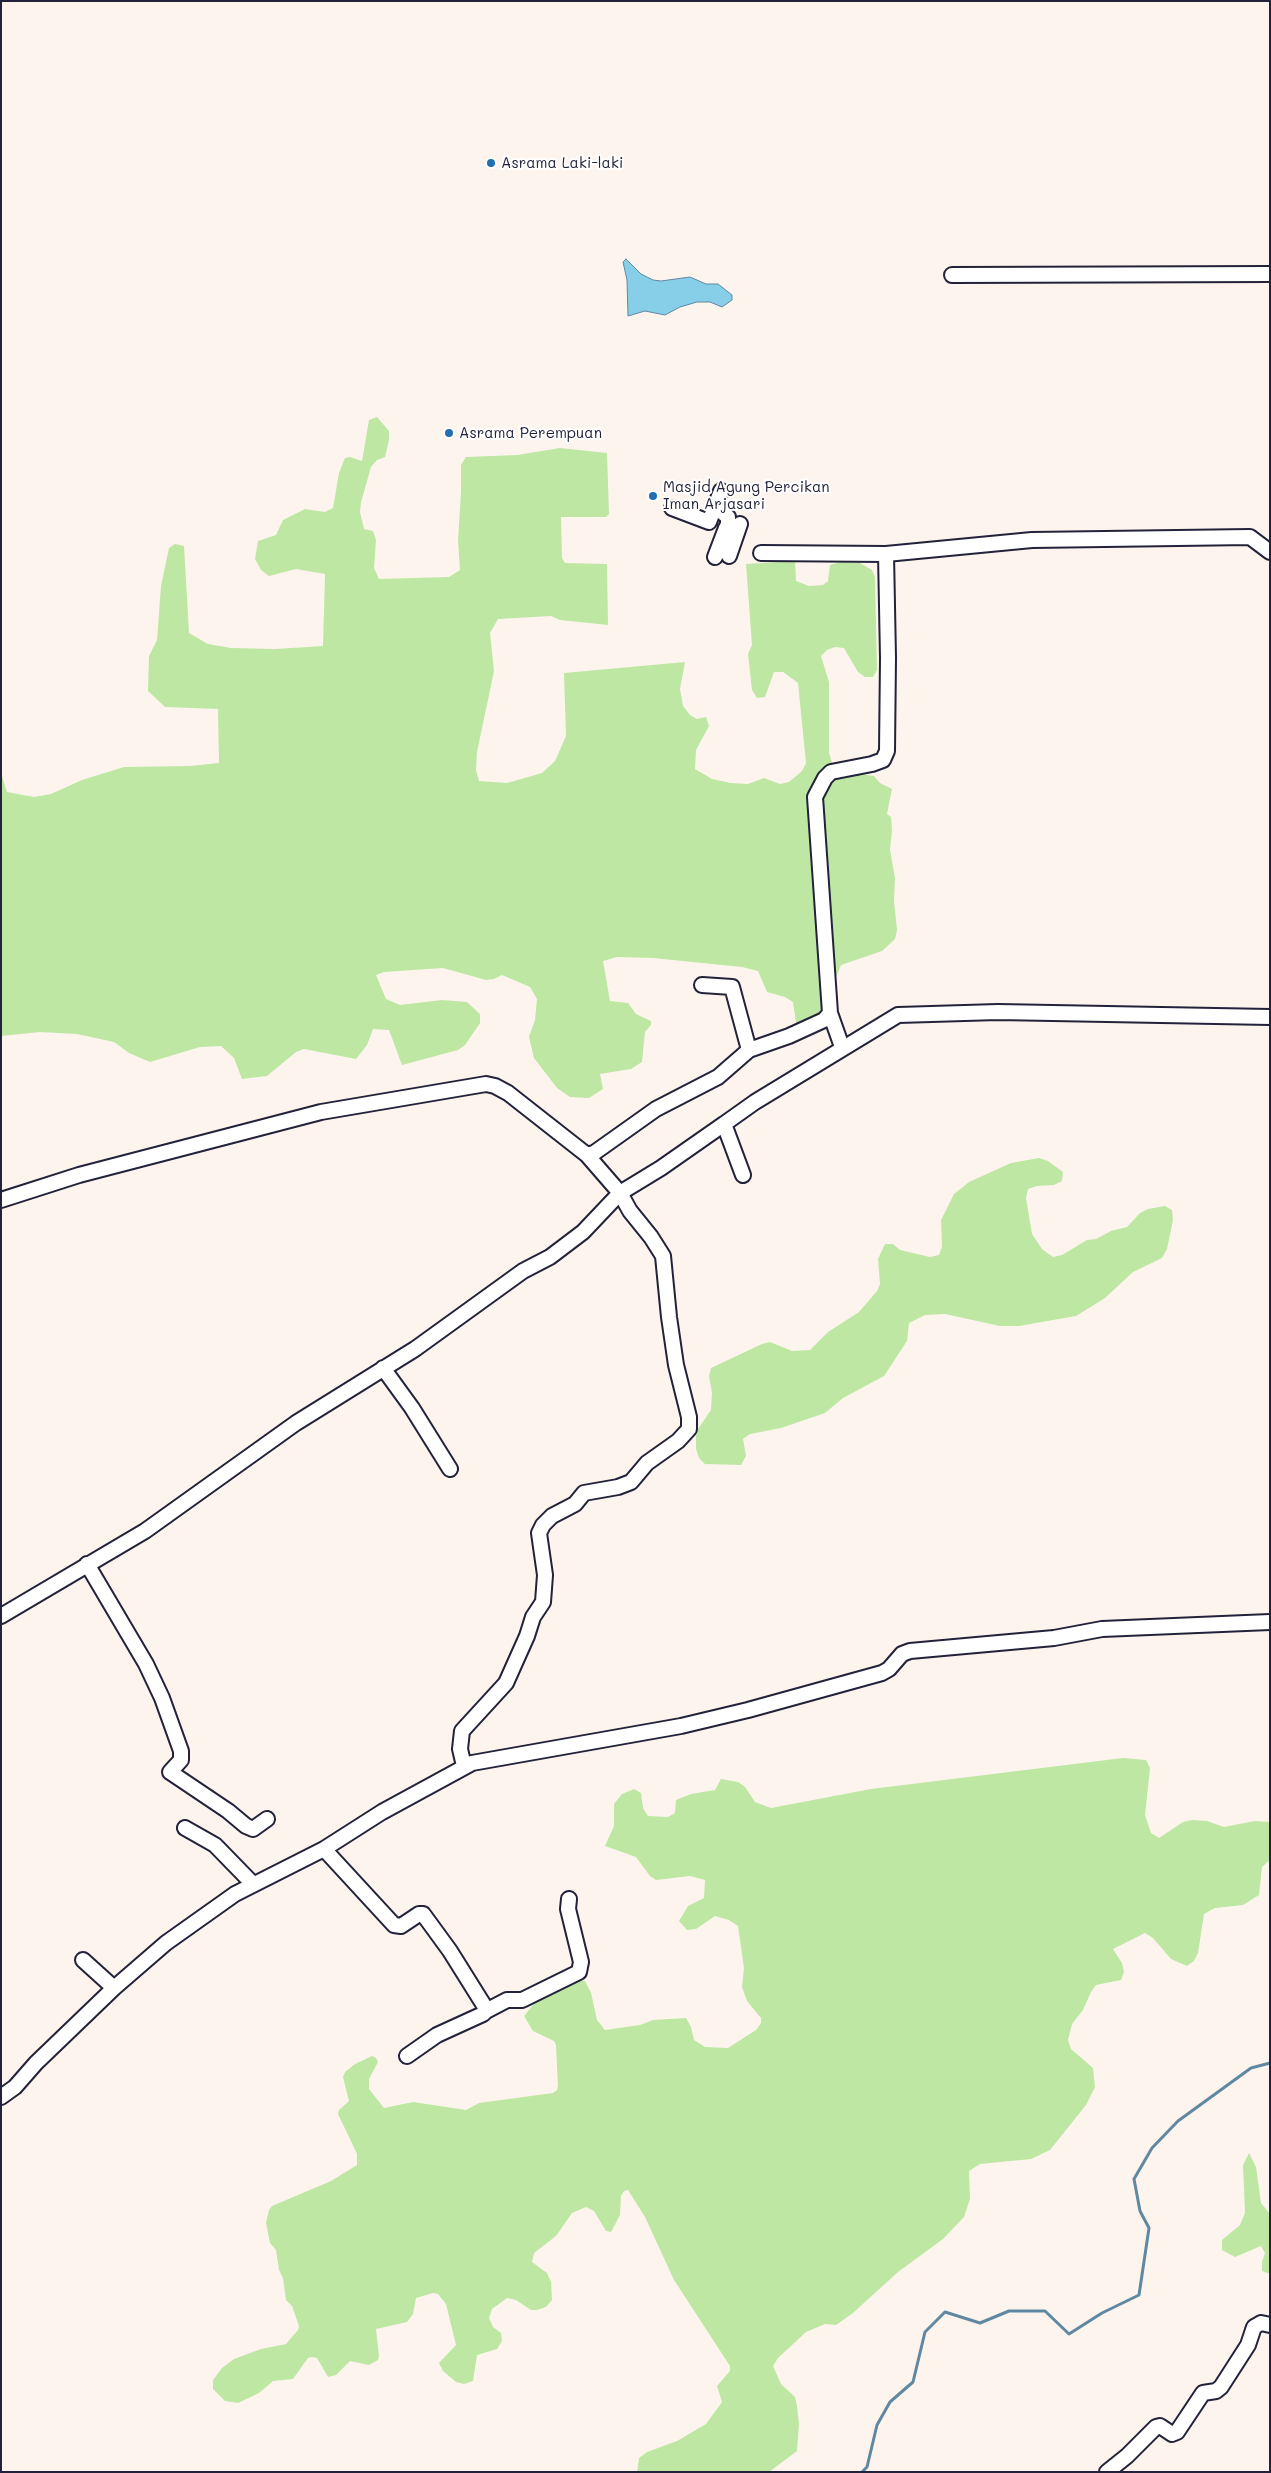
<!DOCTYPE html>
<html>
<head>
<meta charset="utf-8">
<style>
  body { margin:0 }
  #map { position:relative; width:1271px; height:2473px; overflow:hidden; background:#fef4ee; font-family:Mali,sans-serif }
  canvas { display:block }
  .frame { position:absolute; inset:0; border:2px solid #22223b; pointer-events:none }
</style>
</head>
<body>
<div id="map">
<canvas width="1271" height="2473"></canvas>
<div class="frame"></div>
</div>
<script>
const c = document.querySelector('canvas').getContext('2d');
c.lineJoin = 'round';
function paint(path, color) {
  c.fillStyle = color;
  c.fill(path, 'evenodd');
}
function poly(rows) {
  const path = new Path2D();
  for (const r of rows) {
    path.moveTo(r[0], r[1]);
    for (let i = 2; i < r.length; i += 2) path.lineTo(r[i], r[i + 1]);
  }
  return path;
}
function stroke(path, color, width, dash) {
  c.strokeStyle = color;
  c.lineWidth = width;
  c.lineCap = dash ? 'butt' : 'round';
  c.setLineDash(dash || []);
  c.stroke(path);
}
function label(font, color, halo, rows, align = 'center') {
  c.font = font + ' Mali,sans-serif';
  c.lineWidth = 4;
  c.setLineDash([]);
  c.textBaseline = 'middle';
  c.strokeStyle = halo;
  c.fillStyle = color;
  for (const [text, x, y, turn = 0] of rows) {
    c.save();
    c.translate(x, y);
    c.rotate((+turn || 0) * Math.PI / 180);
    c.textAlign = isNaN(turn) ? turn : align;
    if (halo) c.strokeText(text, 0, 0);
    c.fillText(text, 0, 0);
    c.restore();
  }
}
paint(poly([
  [377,417,389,431,389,440,385,457,377,460,371,467,361,502,360,512,364,529,373,531,376,540,374,568,379,579,449,577,460,570,458,541,461,492,461,465,466,457,517,455,560,448,607,453,609,514,606,517,561,517,562,558,565,563,607,564,608,625,560,620,551,616,498,619,490,633,494,671,477,752,476,770,479,781,507,783,542,773,555,761,566,736,564,673,685,662,680,689,683,706,690,715,697,719,706,717,709,726,696,750,695,769,712,779,731,783,748,784,764,778,780,784,789,782,802,771,806,763,798,683,783,672,774,672,765,697,757,698,752,690,748,654,752,645,746,564,795,561,796,581,809,586,823,585,828,581,830,565,841,562,860,563,872,570,875,577,877,670,873,677,865,677,858,672,844,648,835,647,827,650,821,656,829,682,829,753,836,776,848,772,874,776,880,783,892,789,887,814,891,817,892,831,890,850,895,878,894,901,897,930,895,939,882,951,841,965,833,985,822,988,821,1012,796,1023,793,1002,785,997,767,992,758,971,742,967,653,958,617,957,603,961,610,1001,628,1003,636,1014,651,1021,651,1025,645,1032,642,1062,631,1069,600,1074,603,1089,589,1098,570,1097,557,1088,534,1058,529,1037,535,1020,537,999,530,987,502,975,494,979,486,980,443,968,384,972,376,975,386,999,400,1005,442,1000,467,1002,480,1014,480,1023,465,1045,458,1050,402,1065,389,1030,373,1029,367,1045,356,1059,304,1049,296,1052,267,1076,242,1079,234,1058,221,1046,200,1047,150,1062,129,1053,114,1042,77,1034,40,1032,1,1036,1,773,7,792,34,797,51,794,82,780,124,767,190,766,219,763,218,709,165,707,148,691,149,656,157,640,161,586,169,548,175,544,184,546,189,633,208,644,231,648,275,649,323,646,325,574,296,569,269,576,261,570,255,559,258,541,276,535,283,520,305,509,325,512,333,508,339,473,345,458,350,457,362,461,369,420],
  [1039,1158,1048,1161,1063,1172,1062,1181,1054,1185,1037,1186,1028,1189,1026,1198,1032,1234,1042,1249,1053,1257,1062,1255,1087,1240,1096,1239,1111,1231,1127,1227,1140,1213,1148,1209,1165,1206,1172,1210,1173,1220,1167,1249,1162,1258,1133,1272,1105,1298,1076,1316,1019,1326,1000,1326,945,1314,925,1315,909,1323,907,1341,884,1376,843,1398,825,1413,781,1428,750,1434,743,1439,746,1456,741,1465,705,1464,699,1458,696,1449,696,1432,711,1410,712,1393,709,1376,711,1368,762,1344,770,1342,792,1351,810,1350,828,1332,859,1312,877,1291,880,1284,878,1259,885,1244,893,1244,900,1250,930,1257,939,1255,942,1247,941,1220,954,1194,969,1182,1011,1163],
  [1123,1758,1146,1760,1150,1768,1145,1815,1151,1833,1159,1838,1183,1822,1192,1820,1207,1821,1224,1827,1255,1821,1270,1822,1270,1860,1262,1867,1259,1895,1243,1905,1215,1908,1204,1914,1198,1953,1194,1961,1187,1966,1171,1959,1153,1938,1145,1933,1113,1949,1122,1963,1124,1972,1121,1980,1096,1985,1091,1992,1083,2010,1072,2024,1068,2040,1071,2049,1093,2068,1095,2087,1086,2105,1050,2150,1031,2159,980,2164,969,2171,970,2199,964,2217,943,2239,898,2272,853,2313,836,2325,825,2324,806,2332,778,2358,773,2366,781,2384,795,2397,797,2406,799,2424,797,2451,769,2472,637,2472,639,2458,647,2452,677,2441,706,2424,722,2402,717,2386,730,2371,730,2366,674,2280,645,2217,628,2190,624,2191,621,2196,620,2215,611,2232,606,2231,594,2211,586,2207,572,2213,556,2236,534,2253,532,2262,547,2273,551,2282,552,2300,546,2307,537,2310,531,2310,516,2300,507,2298,492,2309,489,2318,493,2327,501,2333,502,2341,497,2349,477,2355,473,2381,464,2384,456,2382,443,2371,439,2363,456,2345,446,2304,438,2294,433,2293,416,2298,413,2314,407,2322,376,2329,379,2356,378,2360,369,2365,350,2361,336,2375,328,2377,317,2358,312,2357,308,2358,293,2379,273,2381,259,2393,238,2403,225,2401,213,2389,213,2380,222,2368,234,2359,261,2349,286,2344,298,2330,299,2326,292,2306,286,2300,283,2278,279,2270,276,2250,270,2243,266,2223,269,2210,272,2206,331,2181,357,2165,357,2154,338,2114,339,2110,349,2101,343,2077,345,2072,355,2064,372,2056,376,2058,378,2062,369,2079,369,2089,384,2108,413,2102,466,2110,479,2103,553,2093,557,2090,558,2086,556,2045,554,2041,533,2031,524,2016,537,2000,565,1983,581,1980,585,1981,591,1993,597,2020,605,2030,640,2025,653,2020,686,2018,691,2027,694,2040,705,2047,728,2048,756,2030,761,2023,761,2018,747,2001,742,1987,744,1968,738,1926,729,1920,715,1916,696,1929,687,1930,679,1921,688,1906,704,1898,705,1880,690,1876,656,1880,650,1876,636,1857,605,1846,614,1826,614,1804,622,1794,634,1789,641,1793,643,1808,648,1816,668,1817,675,1813,676,1800,691,1794,715,1790,721,1779,738,1782,745,1787,755,1802,771,1808,871,1789],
  [1249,2153,1256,2167,1261,2203,1270,2214,1270,2274,1262,2271,1262,2262,1265,2253,1261,2246,1235,2257,1222,2250,1222,2240,1240,2225,1245,2213,1243,2165]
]), '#bee7a3');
const water = poly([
  [626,259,641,274,653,280,661,281,690,277,706,284,718,284,732,295,732,300,722,307,710,302,697,302,680,307,665,315,645,311,628,316,627,280,623,262,626,259]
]);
paint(water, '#87cee8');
stroke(water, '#5f89a3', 1);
stroke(poly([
  [862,2472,867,2467,877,2425,890,2402,913,2382,925,2332,945,2312,980,2323,1009,2311,1045,2311,1069,2334,1102,2313,1139,2295,1149,2228,1140,2211,1134,2179,1152,2148,1178,2121,1251,2068,1270,2063]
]), '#5f89a3', 3);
const minor = poly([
  [952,275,1270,274],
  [672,508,709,522,721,491],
  [723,513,728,517,728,523],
  [761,553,886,554,1032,540,1250,537,1270,552],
  [729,556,740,524],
  [715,557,726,528],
  [702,985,732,987,749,1050],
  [842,1047,830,1013,815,797,825,778,831,772,872,764,883,760,887,751,888,658,886,554],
  [724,1124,755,1102,898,1015,998,1012,1270,1017],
  [587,1155,594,1153,656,1109,718,1077,749,1050,789,1036,824,1020,830,1013],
  [1,1200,79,1175,321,1112,486,1084,495,1086,508,1093,587,1155,620,1193,630,1211,651,1237,663,1256,669,1317,676,1365,689,1417,689,1429,678,1441,647,1463,631,1482,618,1487,584,1493,575,1504,552,1516,543,1525,539,1533,545,1575,543,1602,533,1617,527,1636,506,1683,462,1731,460,1749,464,1766],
  [383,1368,412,1408,450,1469],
  [87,1564,146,1664,162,1698,181,1751,181,1760,170,1772,228,1811,246,1826,253,1829,267,1819],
  [1,1616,145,1531,296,1423,415,1349,523,1271,550,1257,583,1232,620,1193,661,1168,724,1124,743,1175],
  [185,1828,215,1845,253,1884],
  [324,1849,394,1925,401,1926,419,1914,423,1914,450,1951,485,2007,486,2011,483,2014,437,2035,407,2056],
  [83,1960,114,1988],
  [486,2011,507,2000,522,2000,579,1972,581,1962,568,1909,569,1899],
  [1,2097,15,2087,36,2063,114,1988,166,1943,235,1894,324,1849,382,1812,472,1763,681,1726,748,1710,882,1673,889,1669,902,1654,910,1651,1054,1638,1102,1629,1270,1622],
  [1107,2472,1127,2456,1156,2427,1160,2426,1172,2434,1177,2432,1203,2393,1216,2391,1221,2387,1248,2345,1254,2327,1261,2323,1270,2325]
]);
stroke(minor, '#22223b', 18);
stroke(minor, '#fff', 14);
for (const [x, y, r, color] of [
  [491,163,5,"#1f6fb2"],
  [449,433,5,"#1f6fb2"],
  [653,496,5,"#1f6fb2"]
]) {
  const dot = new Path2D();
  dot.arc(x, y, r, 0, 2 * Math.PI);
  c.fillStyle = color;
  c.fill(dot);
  stroke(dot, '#fff', 2);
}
label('15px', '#22223b', '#fff', [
  ["Asrama Laki-laki",501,163],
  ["Asrama Perempuan",459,433],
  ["Masjid Agung Percikan",663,487],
  ["Iman Arjasari",663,504]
], 'left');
</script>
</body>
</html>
